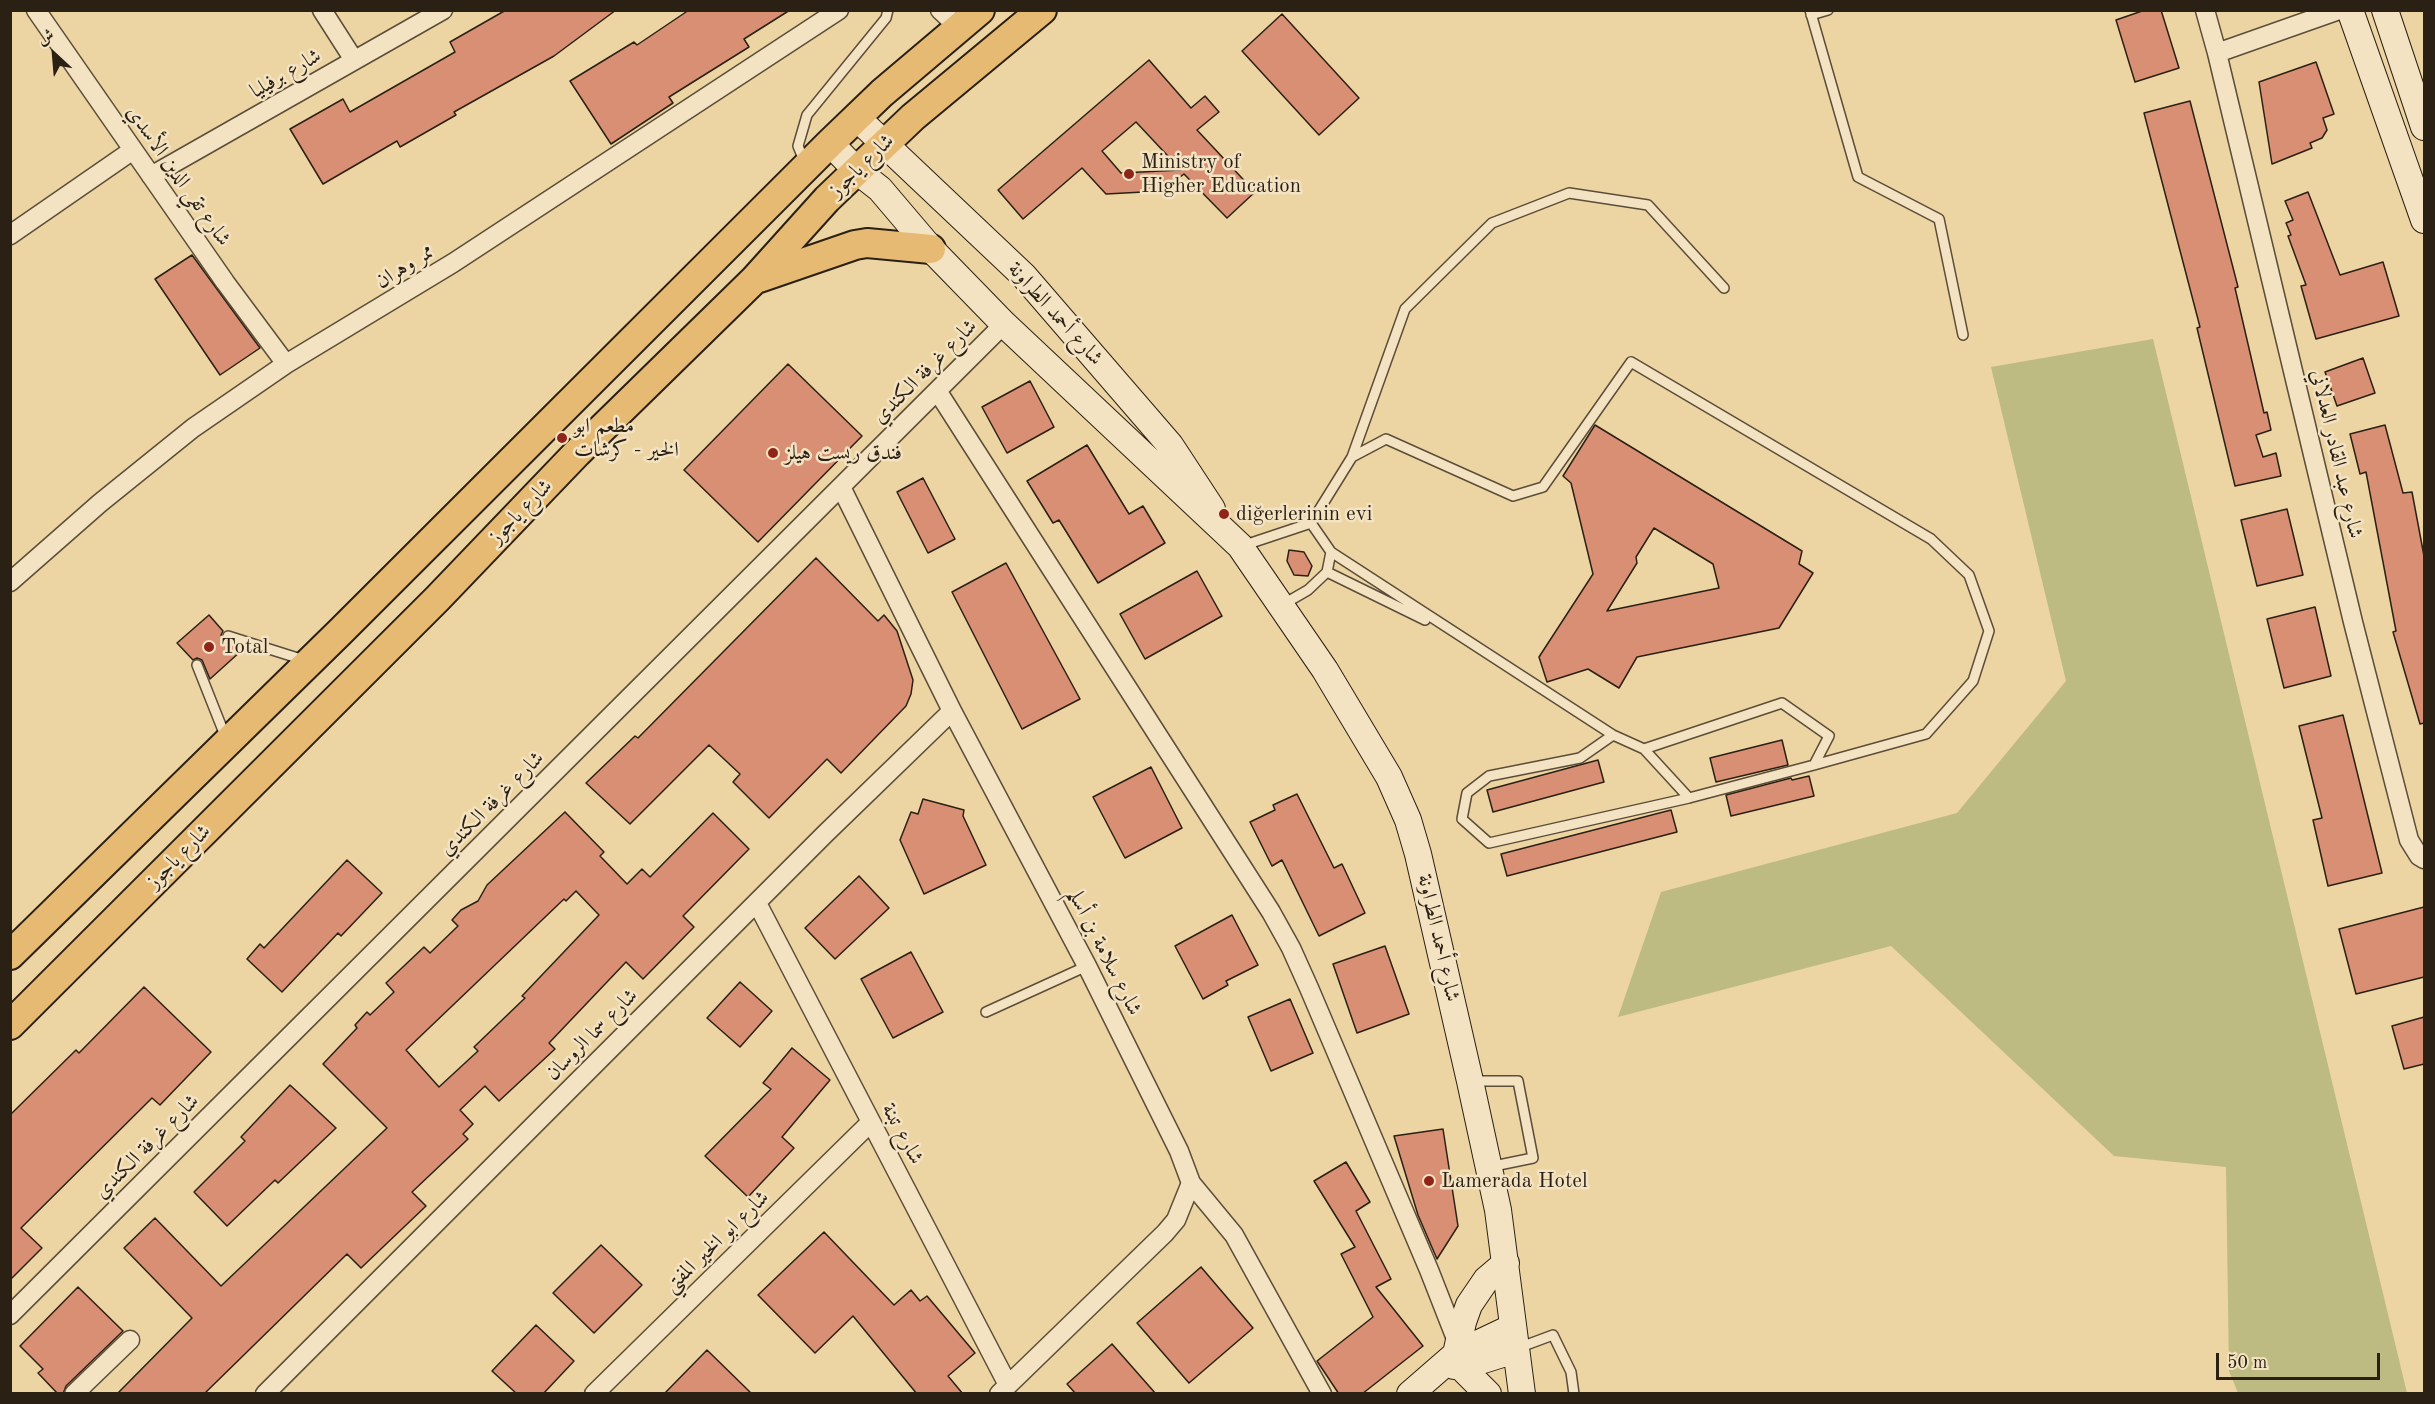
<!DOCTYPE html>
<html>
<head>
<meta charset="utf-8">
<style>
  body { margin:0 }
  #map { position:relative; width:2435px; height:1404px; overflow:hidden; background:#ecd4a3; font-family:"Old Standard TT",Amiri,serif }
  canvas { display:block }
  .frame { position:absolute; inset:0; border:12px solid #2b2014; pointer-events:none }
  .north { position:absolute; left:24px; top:24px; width:60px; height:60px; -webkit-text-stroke:4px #f3e3c3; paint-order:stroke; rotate:334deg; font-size:16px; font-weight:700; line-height:24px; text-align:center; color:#2b2014 }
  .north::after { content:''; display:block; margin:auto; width:21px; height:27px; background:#2b2014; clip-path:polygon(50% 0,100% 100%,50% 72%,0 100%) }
  .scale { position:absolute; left:2216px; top:1353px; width:164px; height:27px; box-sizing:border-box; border:3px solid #2b2014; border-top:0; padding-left:8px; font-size:18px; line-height:21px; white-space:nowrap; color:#2b2014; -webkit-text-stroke:4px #f3e3c3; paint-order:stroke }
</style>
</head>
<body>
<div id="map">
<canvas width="2435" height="1404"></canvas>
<div class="frame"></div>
<div class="north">ش</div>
<div class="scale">50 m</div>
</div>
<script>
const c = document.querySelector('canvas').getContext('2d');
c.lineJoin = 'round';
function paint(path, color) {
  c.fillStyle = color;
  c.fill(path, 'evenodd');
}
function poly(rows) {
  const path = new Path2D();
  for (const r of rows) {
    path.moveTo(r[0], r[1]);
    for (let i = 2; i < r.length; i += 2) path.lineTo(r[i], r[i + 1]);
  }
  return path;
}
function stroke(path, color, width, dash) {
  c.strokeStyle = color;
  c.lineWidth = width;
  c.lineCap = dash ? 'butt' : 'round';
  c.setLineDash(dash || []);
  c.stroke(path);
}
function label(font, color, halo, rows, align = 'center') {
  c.font = font + ' "Old Standard TT",Amiri,serif';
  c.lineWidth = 5;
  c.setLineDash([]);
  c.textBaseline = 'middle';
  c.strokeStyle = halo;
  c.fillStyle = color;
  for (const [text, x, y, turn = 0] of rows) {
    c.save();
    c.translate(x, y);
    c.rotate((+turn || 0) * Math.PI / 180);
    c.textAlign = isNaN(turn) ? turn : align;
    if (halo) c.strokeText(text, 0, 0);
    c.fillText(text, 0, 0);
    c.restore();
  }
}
paint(poly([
  [2153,339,2407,1393,2238,1393,2229,1371,2226,1167,2114,1156,1891,946,1618,1017,1661,892,1957,813,2066,681,1991,367]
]), '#bdbb81');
const building = poly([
  [506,10,616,10,554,56,454,112,456,115,400,147,397,141,323,184,290,129,343,99,350,112,455,52,450,42,506,10],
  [689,10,790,10,744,39,749,47,669,97,673,103,611,144,570,81,634,42,637,45,689,10],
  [2145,10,2161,10,2179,68,2135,82,2116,20,2145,10],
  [1282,14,1359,98,1319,135,1242,51,1282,14],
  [1149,60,1191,108,1205,96,1219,112,1197,130,1255,192,1227,218,1184,174,1162,191,1106,194,1082,168,1023,219,998,190,1149,60],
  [1136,122,1181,170,1121,173,1102,151,1136,122],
  [2316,62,2334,114,2323,118,2327,130,2322,138,2310,143,2312,148,2272,164,2259,82,2316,62],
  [2190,101,2238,287,2235,288,2264,413,2267,412,2271,430,2256,435,2263,457,2276,453,2281,476,2235,486,2197,328,2200,327,2144,113,2190,101],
  [2308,192,2340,275,2383,262,2399,316,2316,339,2301,286,2306,285,2288,236,2291,235,2286,223,2293,220,2285,201,2308,192],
  [192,255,260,348,220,375,155,279,192,255],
  [2363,358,2375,393,2337,406,2325,372,2363,358],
  [788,364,862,436,758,542,684,470,788,364],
  [1030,381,1054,427,1007,453,982,407,1030,381],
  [1595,425,1802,551,1799,564,1813,573,1779,628,1637,657,1619,688,1588,669,1547,682,1539,657,1593,574,1571,483,1563,476,1595,425],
  [1654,528,1713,564,1719,588,1607,611,1637,563,1636,557,1654,528],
  [2385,425,2403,493,2412,492,2424,556,2424,723,2420,724,2393,632,2396,631,2366,472,2360,474,2350,434,2385,425],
  [1087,445,1129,514,1143,506,1165,543,1098,583,1059,520,1053,523,1027,481,1087,445],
  [923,478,955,539,928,553,897,492,923,478],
  [2287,509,2303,575,2257,586,2241,520,2287,509],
  [1289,550,1304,552,1312,566,1308,576,1294,575,1287,561,1289,550],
  [816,558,878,621,884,615,897,631,913,680,911,694,906,706,841,773,827,759,769,818,733,782,740,774,709,745,630,824,586,783,635,736,638,738,816,558],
  [1006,563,1080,699,1022,729,952,592,1006,563],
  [1197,571,1222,616,1145,659,1120,614,1197,571],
  [2315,607,2331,676,2284,688,2267,619,2315,607],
  [209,615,223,631,221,635,223,640,237,646,241,651,210,679,202,660,197,658,193,660,177,643,209,615],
  [2343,715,2382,873,2328,886,2313,820,2322,818,2299,726,2343,715],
  [1782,740,1788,765,1716,782,1710,758,1782,740],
  [1598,760,1604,782,1493,812,1487,790,1598,760],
  [1151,767,1182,828,1125,858,1093,797,1151,767],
  [1809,776,1814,796,1731,816,1726,795,1791,778,1792,780,1809,776],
  [1297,794,1334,868,1342,864,1365,913,1319,936,1282,860,1272,866,1250,822,1275,810,1273,805,1297,794],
  [923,799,964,810,963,816,986,865,924,894,900,840,911,812,918,814,923,799],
  [1671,810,1677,832,1507,876,1501,854,1671,810],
  [565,812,604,852,600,856,627,884,642,869,650,877,713,813,749,849,683,916,694,927,643,979,626,962,549,1043,555,1049,499,1101,485,1086,460,1110,473,1124,463,1134,468,1139,412,1192,426,1206,361,1268,347,1254,204,1394,117,1394,192,1318,124,1248,155,1218,221,1286,387,1128,323,1064,357,1028,355,1025,367,1012,370,1015,394,992,386,983,424,947,430,953,458,926,452,920,461,910,478,901,487,885,565,812],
  [576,891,599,915,522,996,525,998,474,1047,478,1051,439,1087,406,1050,564,899,566,901,576,891],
  [347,860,382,893,341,936,338,933,282,992,247,959,260,944,264,948,347,860],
  [859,876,889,908,835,959,805,928,859,876],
  [2424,907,2424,977,2356,994,2339,929,2424,907],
  [1232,915,1258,965,1226,981,1228,985,1203,999,1175,946,1232,915],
  [1385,946,1409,1014,1357,1033,1333,964,1385,946],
  [911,952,943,1012,893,1038,861,979,911,952],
  [740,982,772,1011,740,1047,707,1018,740,982],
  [144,987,211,1052,160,1105,152,1098,21,1228,42,1248,10,1280,10,1115,76,1050,79,1053,144,987],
  [1290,999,1313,1053,1271,1071,1248,1017,1290,999],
  [2424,1017,2424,1064,2404,1069,2392,1026,2424,1017],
  [792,1048,830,1080,782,1137,794,1148,748,1197,705,1156,771,1089,763,1083,792,1048],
  [290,1085,336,1128,278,1183,275,1180,227,1226,194,1192,245,1141,241,1137,290,1085],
  [1443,1129,1458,1226,1437,1259,1418,1215,1394,1136,1443,1129],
  [1346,1162,1370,1202,1356,1211,1391,1279,1376,1287,1423,1346,1362,1394,1339,1394,1317,1361,1373,1317,1341,1254,1355,1247,1314,1181,1346,1162],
  [824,1232,894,1305,911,1290,920,1301,927,1296,975,1353,948,1376,963,1394,917,1394,853,1316,815,1353,758,1295,824,1232],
  [601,1245,642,1285,594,1333,553,1293,601,1245],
  [1201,1267,1253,1328,1189,1383,1137,1323,1201,1267],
  [78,1287,123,1331,66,1386,63,1394,58,1394,38,1373,43,1369,20,1346,78,1287],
  [536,1325,574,1361,543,1394,517,1394,492,1371,536,1325],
  [1112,1344,1156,1394,1076,1394,1067,1384,1112,1344],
  [707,1350,752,1394,664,1394,707,1350]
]);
paint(building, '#d88f74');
stroke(building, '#2b2014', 1.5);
const lane = poly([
  [1810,10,1858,177,1939,219,1963,335],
  [1811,15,1828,10],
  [805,163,798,146,807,115,886,18,888,10],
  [1352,457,1386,439,1513,496,1543,487,1631,362,1931,539,1969,575,1989,631,1973,681,1926,734,1814,765],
  [1311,523,1352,457,1405,309,1492,223,1569,193,1648,205,1724,288],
  [1242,546,1311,523,1331,552,1327,572,1308,590,1282,605],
  [1331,552,1613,735,1644,749,1689,798],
  [1327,572,1425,620],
  [228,636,304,660],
  [197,665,226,738],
  [1613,735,1580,758,1489,776,1467,793,1462,819,1489,843,1689,798,1814,765,1829,736,1782,703,1644,749],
  [986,1012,1087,966],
  [1473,1081,1518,1081,1533,1158,1489,1167],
  [1518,1348,1553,1335,1571,1372,1574,1394]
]);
const street = poly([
  [36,10,225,282,286,364],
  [322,10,354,60],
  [940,10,959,28],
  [2205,10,2217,53,2353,622,2409,840,2419,856,2424,859],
  [2217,53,2339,10],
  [151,176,443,10],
  [10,235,133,150],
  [938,392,1271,912,1291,948,1309,988,1429,1270,1458,1344],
  [841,487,952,711,1087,966,1179,1151,1191,1183,1176,1220,1165,1233,999,1394],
  [10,582,100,503,193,428,286,364,453,263,839,10],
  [757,903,1008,1385],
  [1191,1183,1234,1235,1322,1394],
  [10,1315,1004,324],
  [74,1394,130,1340],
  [265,1394,825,834,952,711],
  [594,1394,871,1122]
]);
const secondary = poly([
  [2350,10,2424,220],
  [2385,10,2424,127],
  [857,118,1024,276,1170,445,1212,509],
  [830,143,857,171,880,189,931,249,1004,324,1240,546,1325,670,1389,777,1408,820,1418,854,1470,1081,1498,1210,1522,1394],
  [1456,1354,1463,1322,1469,1305,1486,1280,1506,1263],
  [1454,1366,1461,1367,1515,1350],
  [1461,1367,1488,1394],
  [1410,1394,1456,1354,1513,1327]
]);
const primary = poly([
  [759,278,855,245,867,243,931,249],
  [10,955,340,632,830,143,882,93,980,10],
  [10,1025,437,599,577,453,754,280,827,199,913,117,1042,10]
]);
stroke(lane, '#5b4d38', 12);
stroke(street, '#5b4d38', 21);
stroke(secondary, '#2b2014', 28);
stroke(primary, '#2b2014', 32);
stroke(lane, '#f3e3c3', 9);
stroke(street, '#f3e3c3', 18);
stroke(secondary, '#f3e3c3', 26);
stroke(primary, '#e6ba72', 28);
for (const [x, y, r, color] of [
  [1129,174,6,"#8f2418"],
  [562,438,6,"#8f2418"],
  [773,453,6,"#8f2418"],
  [1224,514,6,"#8f2418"],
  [209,647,6,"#8f2418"],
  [1429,1181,6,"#8f2418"]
]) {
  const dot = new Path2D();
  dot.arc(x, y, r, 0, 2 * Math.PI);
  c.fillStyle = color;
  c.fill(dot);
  stroke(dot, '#f3e3c3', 2);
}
label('21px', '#2b2014', '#f3e3c3', [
  ["شارع برفيليا",286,74,-30],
  ["شارع ياجوز",862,166,-44],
  ["شارع تقي الدين الأسدي",178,176,55],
  ["ممر وهران",405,267,-32],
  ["شارع أحمد الطراونة",1055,314,48],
  ["شارع غرفة الكندي",925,372,-45],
  ["شارع عبد القادر العدلاني",2336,454,77],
  ["شارع ياجوز",521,512,-46],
  ["شارع غرفة الكندي",492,804,-45],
  ["شارع ياجوز",179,857,-45],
  ["شارع أحمد الطراونة",1438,938,77],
  ["شارع سلامة بن أسلم",1104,952,63],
  ["شارع سما الروسان",592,1035,-45],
  ["شارع تبنة",902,1134,62],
  ["شارع غرفة الكندي",147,1147,-45],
  ["شارع ابو الخير المفتي",717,1242,-44]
]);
label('21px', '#2b2014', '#f3e3c3', [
  ["Ministry of",1141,162],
  ["Higher Education",1141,186],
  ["مطعم ابو",574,426],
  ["الخير - كرشات",574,450],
  ["فندق ريست هيلز",785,453],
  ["diğerlerinin evi",1236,514],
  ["Total",221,647],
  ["Lamerada Hotel",1441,1181]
], 'left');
</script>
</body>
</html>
